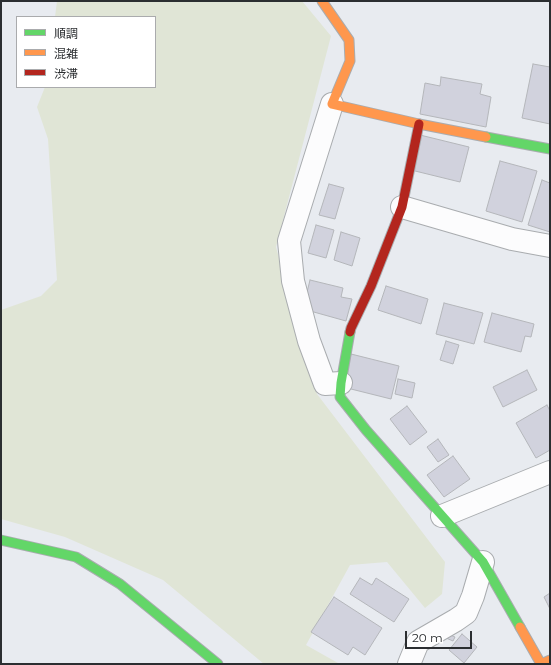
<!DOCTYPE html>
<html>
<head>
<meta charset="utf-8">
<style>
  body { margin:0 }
  #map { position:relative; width:551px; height:665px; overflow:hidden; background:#e8ebf0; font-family:Montserrat,"Noto Sans JP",sans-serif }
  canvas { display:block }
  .frame { position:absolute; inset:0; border:2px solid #2b2e31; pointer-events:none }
  .legend { position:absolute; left:16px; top:16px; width:140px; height:72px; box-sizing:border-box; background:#fff; border:1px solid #aaabad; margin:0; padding:5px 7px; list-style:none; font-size:12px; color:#2b2e31 }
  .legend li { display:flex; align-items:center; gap:8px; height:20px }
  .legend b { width:20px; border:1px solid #aaabad }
  .scale { position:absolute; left:405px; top:631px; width:67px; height:18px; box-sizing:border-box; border:2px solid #2b2e31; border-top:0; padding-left:5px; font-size:12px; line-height:14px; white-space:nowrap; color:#2b2e31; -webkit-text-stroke:3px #fff; paint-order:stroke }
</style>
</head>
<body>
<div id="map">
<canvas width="551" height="665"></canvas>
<div class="frame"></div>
<ul class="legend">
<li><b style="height:5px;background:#63d668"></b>順調</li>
<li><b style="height:5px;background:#ff974d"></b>混雑</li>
<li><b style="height:5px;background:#b3261e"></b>渋滞</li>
</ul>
<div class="scale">20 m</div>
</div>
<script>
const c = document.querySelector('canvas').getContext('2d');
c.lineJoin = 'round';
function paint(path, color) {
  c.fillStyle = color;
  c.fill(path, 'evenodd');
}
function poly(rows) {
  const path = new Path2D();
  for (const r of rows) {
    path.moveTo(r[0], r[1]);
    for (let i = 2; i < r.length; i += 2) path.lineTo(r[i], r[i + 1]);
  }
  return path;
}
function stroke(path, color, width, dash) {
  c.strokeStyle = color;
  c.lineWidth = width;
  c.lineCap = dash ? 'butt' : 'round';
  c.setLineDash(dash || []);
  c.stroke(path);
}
paint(poly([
  [57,1,302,1,331,36,276,247,317,394,445,562,442,594,425,608,387,562,350,565,306,645,338,663,337,664,264,664,163,580,65,537,1,519,1,310,41,296,57,280,48,139,37,107,45,87,155,87,155,17,55,17]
]), '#e0e5d6');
const building = poly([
  [533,64,550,67,550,124,522,118,533,64],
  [441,77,482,84,480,94,491,97,486,127,420,114,425,83,440,86,441,77],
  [420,135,469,147,460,182,411,170,420,135],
  [500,161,537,171,522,222,486,211,500,161],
  [542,180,550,183,550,232,528,225,542,180],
  [329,184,344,188,335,219,319,215,329,184],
  [316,225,334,230,326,258,308,253,316,225],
  [341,232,360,238,352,266,334,260,341,232],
  [310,280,343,288,341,297,352,299,346,321,303,309,310,280],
  [386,286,428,299,421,324,378,310,386,286],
  [444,303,483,313,474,344,436,334,444,303],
  [492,313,534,324,531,337,525,336,521,352,484,342,492,313],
  [446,341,459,345,453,364,440,360,446,341],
  [351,354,399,366,391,399,343,387,351,354],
  [527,370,537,390,503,407,493,387,527,370],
  [398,379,415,383,412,398,395,394,398,379],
  [547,405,550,411,550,450,536,458,516,423,547,405],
  [407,406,427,432,410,445,390,419,407,406],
  [438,439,449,455,438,462,427,447,438,439],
  [453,456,470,479,444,497,427,475,453,456],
  [360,578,372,585,376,578,409,599,394,622,350,594,360,578],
  [550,593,550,609,544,597,550,593],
  [334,597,382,628,365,655,353,647,348,655,311,632,334,597],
  [448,634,455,637,453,641,446,638,448,634],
  [462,634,477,647,464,663,449,650,462,634]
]);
paint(building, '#d1d2dd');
stroke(building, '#b4b6ba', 1);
const street = poly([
  [332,104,289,241,293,281,309,341,325,384,341,383],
  [402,207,512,239,550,246],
  [442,516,550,472],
  [409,664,418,642,456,620,466,613,473,596,483,562]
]);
const fast = poly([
  [486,137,550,149],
  [350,332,341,383,340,397,366,430,483,562,520,627],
  [1,540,76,557,120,584,218,664]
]);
const slow = poly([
  [322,1,349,40,350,61,332,104,419,124,486,137],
  [520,627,541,664,550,660]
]);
const jam = poly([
  [350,332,351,328,371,286,402,207,419,124]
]);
stroke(street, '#a9acaf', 24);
stroke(fast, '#a9acaf', 11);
stroke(slow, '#a9acaf', 11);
stroke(jam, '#a9acaf', 11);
stroke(street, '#fcfcfd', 22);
stroke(fast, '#63d668', 9);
stroke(slow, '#ff974d', 9);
stroke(jam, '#b3261e', 9);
</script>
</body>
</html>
